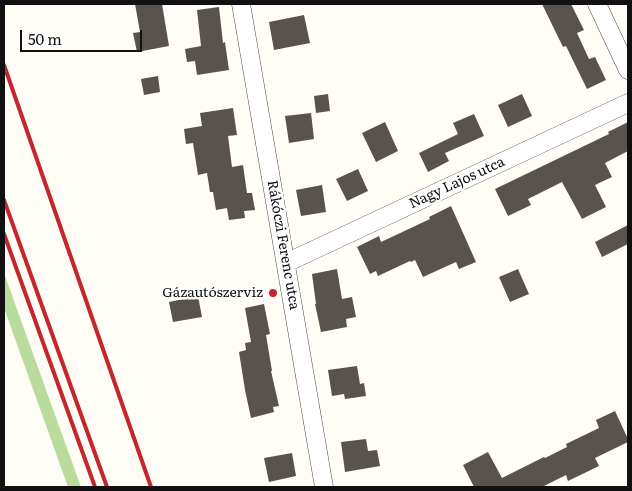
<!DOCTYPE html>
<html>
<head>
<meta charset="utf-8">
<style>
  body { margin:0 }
  #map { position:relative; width:632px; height:491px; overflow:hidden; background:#fffdf5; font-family:Literata,serif }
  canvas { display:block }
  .frame { position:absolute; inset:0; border:5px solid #111; pointer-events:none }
  .scale { position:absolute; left:20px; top:30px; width:122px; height:22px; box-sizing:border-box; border:2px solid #111; border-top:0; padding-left:6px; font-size:15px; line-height:18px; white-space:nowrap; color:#111; -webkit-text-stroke:4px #fff; paint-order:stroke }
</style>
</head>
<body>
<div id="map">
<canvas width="632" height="491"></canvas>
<div class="frame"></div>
<div class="scale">50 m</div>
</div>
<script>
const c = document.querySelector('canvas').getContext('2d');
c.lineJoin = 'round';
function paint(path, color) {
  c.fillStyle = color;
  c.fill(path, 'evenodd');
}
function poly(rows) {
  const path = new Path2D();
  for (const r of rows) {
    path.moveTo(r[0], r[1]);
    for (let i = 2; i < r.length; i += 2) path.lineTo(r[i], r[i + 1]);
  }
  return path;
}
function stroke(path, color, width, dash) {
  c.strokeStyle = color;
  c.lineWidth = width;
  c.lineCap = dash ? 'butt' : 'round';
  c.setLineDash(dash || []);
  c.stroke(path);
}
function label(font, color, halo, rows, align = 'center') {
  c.font = font + ' Literata,serif';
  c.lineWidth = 5;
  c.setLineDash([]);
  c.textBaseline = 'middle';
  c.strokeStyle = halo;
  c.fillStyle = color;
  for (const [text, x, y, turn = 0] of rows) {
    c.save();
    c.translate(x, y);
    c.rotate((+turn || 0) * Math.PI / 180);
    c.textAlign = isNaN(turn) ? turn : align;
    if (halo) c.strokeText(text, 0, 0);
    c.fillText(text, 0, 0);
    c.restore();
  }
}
paint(poly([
  [4,273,81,487,68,487,4,308]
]), '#b9dc9c');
paint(poly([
  [135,4,162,4,169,46,137,52,133,33,140,32],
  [542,4,571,4,584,30,577,33,589,59,595,57,606,80,587,89,566,46,563,47],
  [219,7,223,43,225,42,229,70,197,75,195,61,187,62,185,49,201,46,197,10],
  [304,15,310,43,274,50,269,22],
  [158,76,160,92,144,95,141,79],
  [328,94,330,111,316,113,314,96],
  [522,94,532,116,508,127,498,105],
  [233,108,237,135,228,136,232,167,243,165,247,193,252,193,255,210,244,211,245,218,229,220,227,208,216,210,213,192,210,192,207,173,198,175,193,143,186,144,184,129,202,126,200,113],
  [311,113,314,139,289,143,285,116],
  [474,114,484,136,445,153,449,161,428,172,419,153,458,134,453,123],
  [385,122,398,151,376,162,362,133],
  [628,122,628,151,605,163,612,177,595,185,606,207,582,219,562,182,528,199,531,205,508,216,495,189,609,134,608,132],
  [358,169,368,191,347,201,336,179],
  [322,185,326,212,301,216,296,190],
  [451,206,476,262,459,269,456,262,423,277,415,260,411,262,410,261,378,276,376,271,370,274,357,247,379,236,381,242,430,219,429,217],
  [628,225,628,244,602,257,595,242],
  [337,269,342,299,352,297,356,317,346,319,347,327,321,332,315,304,316,304,312,274],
  [518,269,529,294,510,302,499,277],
  [198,296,202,317,173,322,169,302],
  [264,304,270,334,266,335,272,371,271,371,279,406,273,407,274,412,251,418,245,390,239,352,246,350,245,343,251,342,245,308],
  [357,366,360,384,364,383,366,396,345,399,344,394,332,396,328,370],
  [615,411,628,439,628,442,595,458,599,466,568,481,566,475,542,487,474,487,463,465,488,452,502,478,544,457,545,458,567,447,566,444,599,428,596,420],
  [366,439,368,451,377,450,380,466,345,472,341,442],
  [292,453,296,476,269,482,264,458]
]), '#5a524d');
const minor = poly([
  [241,4,324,487],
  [597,4,628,70],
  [286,263,628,103]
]);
stroke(minor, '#444', 19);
stroke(minor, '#fff', 18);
stroke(poly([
  [4,65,151,487],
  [4,200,107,487],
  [4,234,95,487]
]), '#c4262e', 4);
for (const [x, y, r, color] of [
  [273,293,5,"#c4262e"]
]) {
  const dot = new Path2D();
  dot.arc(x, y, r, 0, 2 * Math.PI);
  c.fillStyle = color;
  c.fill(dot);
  stroke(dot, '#fff', 2);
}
label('14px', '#111', '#fff', [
  ["Nagy Lajos utca",457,183,-25],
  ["Rákóczi Ferenc utca",283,245,80]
]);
label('14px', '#111', '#fff', [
  ["Gázautószerviz",263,293]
], 'right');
</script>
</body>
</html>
